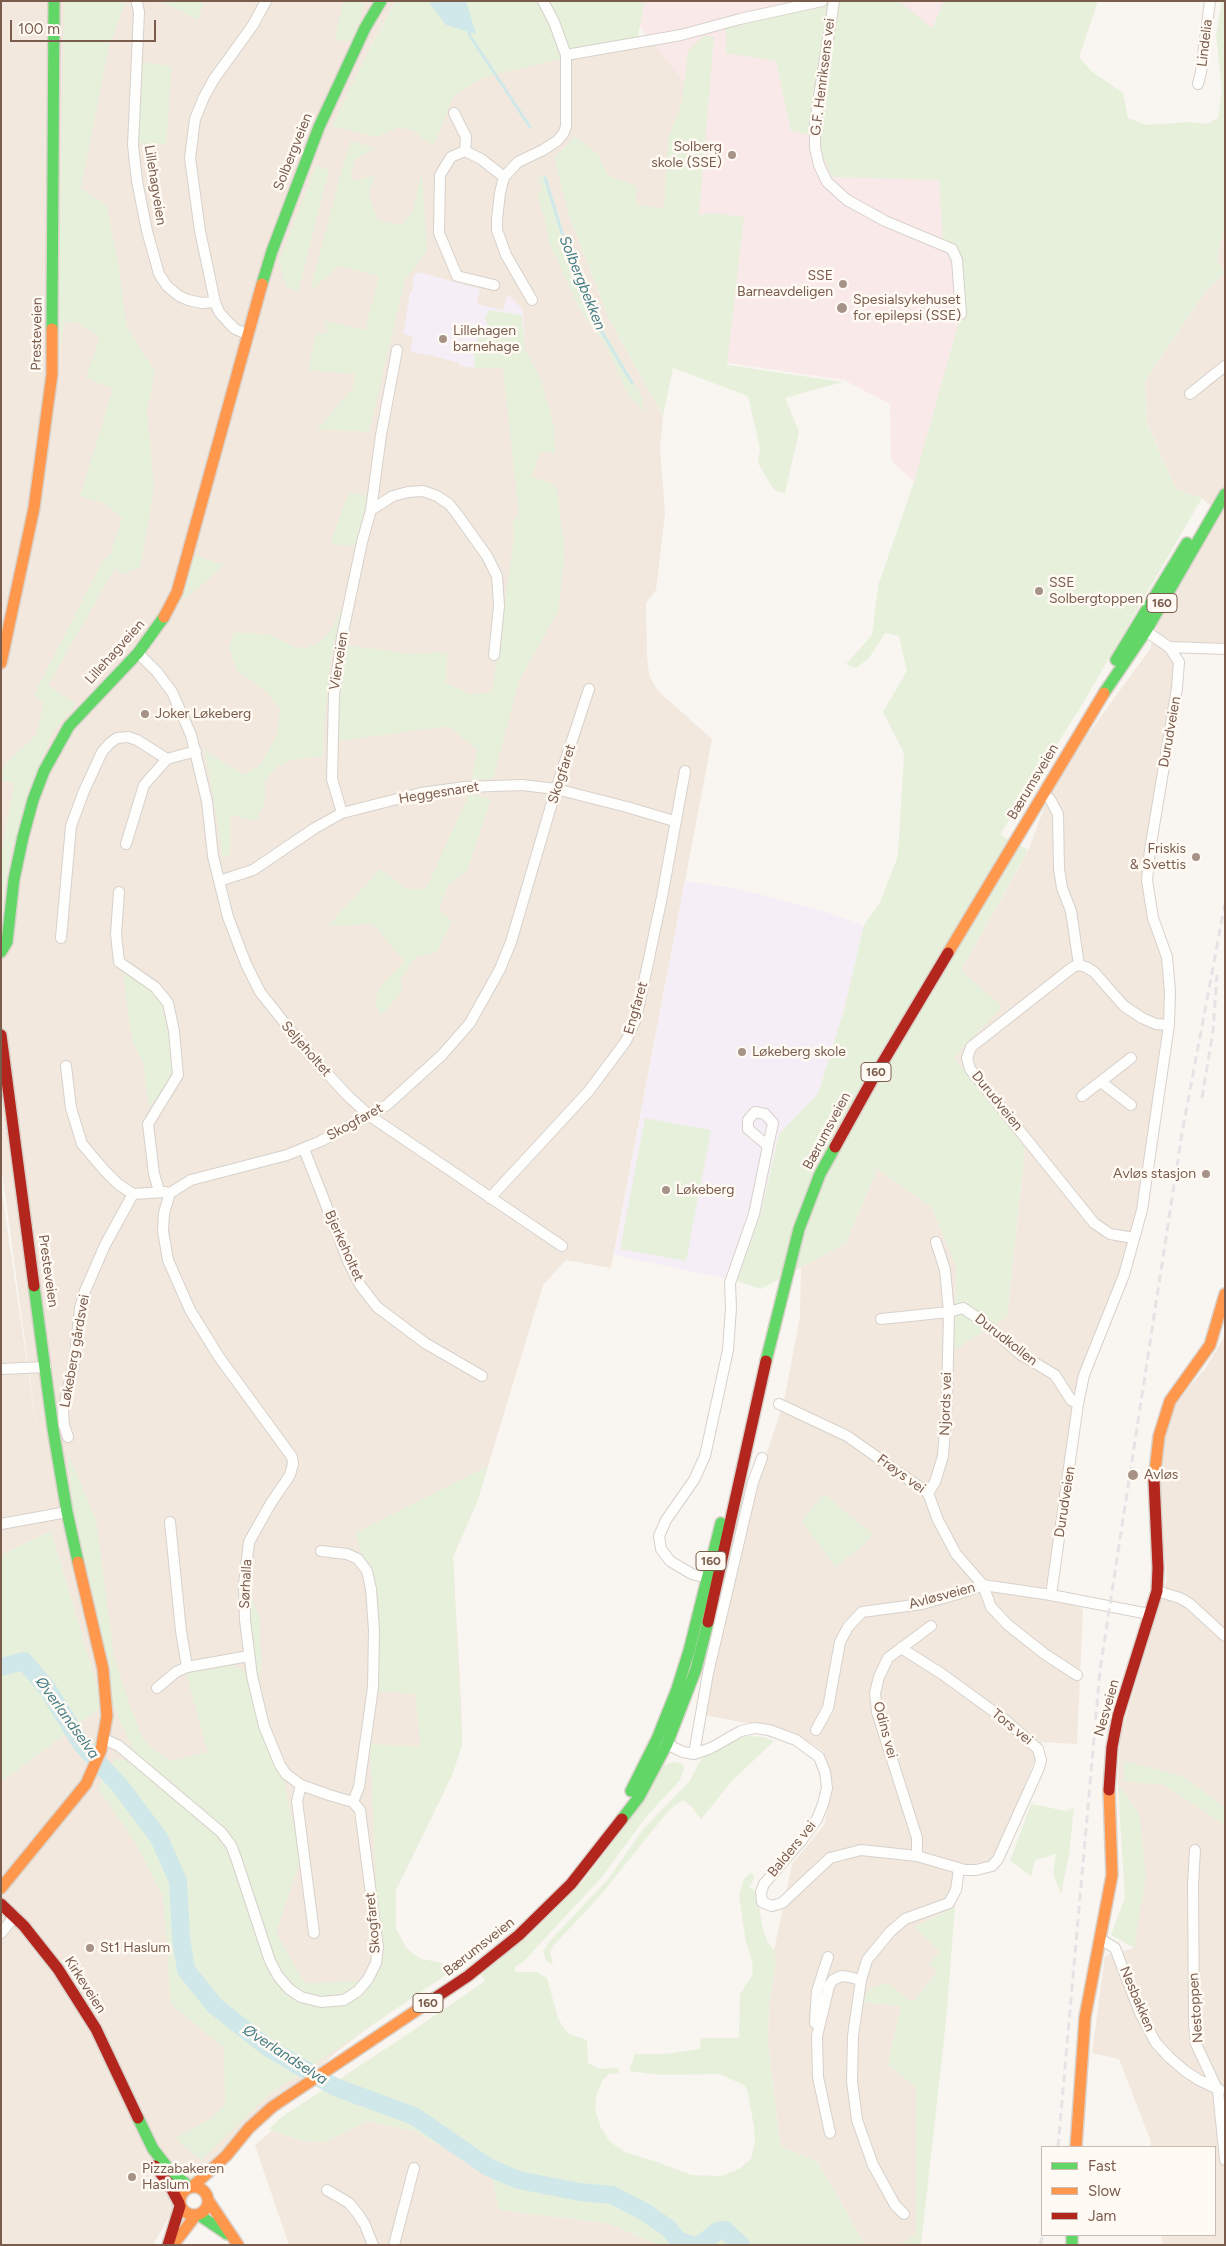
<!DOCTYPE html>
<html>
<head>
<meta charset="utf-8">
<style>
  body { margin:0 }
  #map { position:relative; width:1226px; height:2246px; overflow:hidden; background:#f9f5f0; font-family:Figtree,sans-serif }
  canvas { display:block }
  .frame { position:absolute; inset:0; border:2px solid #7a5c4d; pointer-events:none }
  .legend { position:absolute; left:1041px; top:2146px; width:175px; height:90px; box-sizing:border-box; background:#fffaf3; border:1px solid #cabbb1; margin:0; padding:6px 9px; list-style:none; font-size:15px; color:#7a5c4d }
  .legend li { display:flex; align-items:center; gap:10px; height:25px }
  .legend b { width:25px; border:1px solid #cabbb1 }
  .scale { position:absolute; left:10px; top:20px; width:146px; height:22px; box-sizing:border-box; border:2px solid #7a5c4d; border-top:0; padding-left:6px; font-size:15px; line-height:18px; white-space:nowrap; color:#7a5c4d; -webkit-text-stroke:4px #fffaf3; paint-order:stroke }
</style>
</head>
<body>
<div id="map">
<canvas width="1226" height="2246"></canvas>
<div class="frame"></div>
<ul class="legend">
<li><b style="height:6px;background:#63d668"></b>Fast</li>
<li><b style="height:6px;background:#ff974d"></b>Slow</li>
<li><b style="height:6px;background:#b3261e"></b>Jam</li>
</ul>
<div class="scale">100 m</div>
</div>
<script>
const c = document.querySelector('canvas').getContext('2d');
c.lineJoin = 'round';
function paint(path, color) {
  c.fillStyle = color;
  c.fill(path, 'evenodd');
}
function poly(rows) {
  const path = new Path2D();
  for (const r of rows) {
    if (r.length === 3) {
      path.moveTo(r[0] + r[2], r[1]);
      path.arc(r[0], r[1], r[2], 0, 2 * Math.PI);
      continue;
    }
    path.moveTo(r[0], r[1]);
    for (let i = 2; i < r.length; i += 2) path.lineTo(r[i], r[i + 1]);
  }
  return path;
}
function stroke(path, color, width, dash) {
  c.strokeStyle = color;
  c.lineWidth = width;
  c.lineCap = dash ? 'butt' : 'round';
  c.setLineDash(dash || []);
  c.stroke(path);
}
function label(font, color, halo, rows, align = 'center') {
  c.font = font + ' Figtree,sans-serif';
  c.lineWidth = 5;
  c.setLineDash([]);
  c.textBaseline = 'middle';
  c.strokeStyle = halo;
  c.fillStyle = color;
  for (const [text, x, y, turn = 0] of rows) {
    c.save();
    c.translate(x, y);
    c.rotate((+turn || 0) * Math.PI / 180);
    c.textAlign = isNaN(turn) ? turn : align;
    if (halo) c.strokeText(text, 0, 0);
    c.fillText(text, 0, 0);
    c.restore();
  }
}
paint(poly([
  [1,1,396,1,370,47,637,41,727,23,712,213,569,215,609,319,663,416,660,449,665,513,656,590,646,603,647,656,649,675,658,691,712,739,611,1268,566,1260,543,1285,477,1502,453,1557,461,1700,462,1745,452,1775,396,1890,396,1929,407,1949,421,1959,442,1963,437,1975,335,2053,169,2217,153,2245,1,2245,1,1782,103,1706,51,1531,1,1555,1,1186,39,1445,1,1164],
  [1225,224,1225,645,1183,644,1147,880,1162,939,1170,991,1134,1238,1084,1375,1051,1594,1083,1609,1077,1744,1042,1742,994,1862,959,1865,955,1907,914,1927,940,1952,930,1964,938,1972,912,2002,863,2002,901,2006,888,2064,916,2088,916,2235,899,2245,865,2245,818,2162,780,2146,768,2042,769,2004,776,1960,774,1950,792,1864,824,1825,833,1786,823,1751,794,1732,704,1715,760,1473,784,1401,800,1317,801,1267,846,1243,877,1169,931,1207,957,1268,953,1351,1007,1316,1025,1148,954,1057,961,970,1028,851,1046,803,1083,741,1150,649,1159,621,1220,515,1202,498,1176,489,1147,423,1145,381,1205,292,1224,273,1217,260],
  [1225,1333,1225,2245,1163,2245,1161,2235,1215,2235,1215,2147,1151,2147,1150,2139,1119,2059,1092,2053,1105,1956,1134,1948,1139,1813,1118,1785,1120,1737,1167,1580,1157,1476,1164,1425,1179,1398,1205,1369,1223,1339],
  [368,2121,415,2131,492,2176,499,2210,607,2223,659,2245,289,2245,255,2145,272,2131,304,2141,326,2142]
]), '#f2e8de');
paint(poly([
  [419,272,480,289,477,304,503,310,507,295,510,296,523,310,525,349,534,367,475,368,459,366,459,363,433,356,410,352,413,337,403,334,410,292,412,292,414,275],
  [685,881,740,889,826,912,864,925,844,1010,818,1094,779,1134,760,1216,737,1281,614,1255]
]), '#f6eef6');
paint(poly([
  [620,1,980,1,981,259,914,482,891,460,890,404,844,380,687,357,697,99]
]), '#fae9e9');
paint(poly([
  [64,1,126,1,109,46,81,188,107,206,121,280,126,325,155,372,147,412,154,487,140,568,122,574,115,568,48,685,76,704,51,735,12,849,5,886,1,934,1,855,14,783,1,781,1,776,6,763,36,735,44,702,34,695,103,560,111,553,122,518,104,503,80,496,113,389,86,378,100,337,79,323,64,322,60,354,59,294],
  [161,1,204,1,198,20],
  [343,1,364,1,355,42,335,40],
  [396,1,645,1,637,41,484,77,454,95,434,146,413,131,399,127,377,137,332,126,370,48],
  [827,1,899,1,932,28,944,1,1098,1,1079,57,1091,71,1123,93,1128,118,1146,125,1189,122,1207,124,1218,118,1222,89,1216,36,1222,1,1225,1,1225,224,1217,260,1224,273,1205,292,1145,381,1147,424,1176,489,1202,498,1083,703,1000,835,1028,850,961,970,1002,1007,954,1057,1025,1148,1007,1316,953,1351,957,1268,931,1207,877,1169,846,1243,761,1289,737,1281,760,1216,779,1134,818,1094,844,1010,864,925,880,902,898,856,904,753,883,712,907,671,899,636,885,633,869,658,856,668,846,664,872,635,878,586,914,482,961,314,952,249,943,244,939,180,832,177,819,147,821,137,791,131,776,61,726,53,726,25],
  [704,35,714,37,699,215,712,213,744,217,727,365,843,382,785,398,799,432,785,493,774,490,758,463,760,449,748,396,673,368,663,416,609,319,569,215,554,158,575,136,598,155,608,176,636,186,637,205,664,208,668,139,682,102,688,51],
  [140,62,172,66,166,144,138,143],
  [351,141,376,148,355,159,350,177,356,181,375,175,369,193,377,220,401,225,412,213,422,171,427,251,405,280,369,432,317,429,353,388,355,374,308,370,316,335,327,332,324,321,365,330,379,276,339,266,310,291,342,169],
  [316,166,329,170,298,292,286,287,279,261],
  [546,175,569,249,599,322,642,396,644,412,627,393,607,347,580,310,549,242,545,220,537,196,542,190,538,178],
  [489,310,522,315,525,349,541,380,554,426,555,454,540,451,532,477,556,485,565,552,558,611,519,681,493,779,471,780,478,750,448,726,339,741,338,698,346,645,410,654,447,652,446,683,469,694,492,692,514,538,513,521,519,514,503,368,475,368,473,350,480,334,484,335,488,326,485,318],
  [349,492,363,495,367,499,356,543,353,546,334,545,331,540],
  [195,555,224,565,186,598,181,596],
  [341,611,331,658,324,724,323,756,292,760,275,768,265,782,265,802,256,821,230,815,230,855,223,858,211,783,204,750,244,775,261,764,277,735,280,710,267,692,237,671,229,647,234,632,271,635,294,647,307,648,318,643,330,631],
  [469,794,491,799,467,871,447,887,439,911,452,921,437,952,416,957,401,978,402,991,381,1015,375,1002,379,988,405,961,373,924,328,926,380,869,407,889,426,889],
  [123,974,137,978,153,991,163,1009,170,1043,173,1072,168,1085,149,1106,143,1063,132,1040],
  [645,1118,711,1130,686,1261,620,1249],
  [68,1453,96,1520,114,1656,129,1703,144,1741,170,1761,208,1752,186,1673,233,1665,252,1676,280,1765,301,1859,276,1933,305,1983,365,1981,379,1962,370,1744,421,1747,415,1694,375,1691,367,1571,355,1533,488,1466,477,1502,453,1557,462,1745,452,1775,396,1890,396,1929,407,1949,421,1959,442,1963,446,1975,267,2096,201,2160,175,2138,210,2119,225,2104,224,2048,171,2004,163,1897,135,1842,98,1788,115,1759,138,1760,114,1708,74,1524],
  [824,1494,873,1534,860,1548,835,1567,802,1521],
  [51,1531,103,1706,1,1782,1,1555],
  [251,1594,260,1620,261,1669,257,1689,247,1614],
  [749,1736,764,1737,774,1741,733,1780,701,1819,691,1806,683,1800,670,1809,599,1897,554,1945,550,1952,553,1964,546,1961,543,1952,548,1943,609,1878,644,1828,689,1782,702,1758,736,1739],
  [1124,1761,1182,1776,1225,1807,1225,1825,1164,1785,1123,1781],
  [674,1762,682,1764,684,1768,680,1780,645,1818,602,1877,523,1962,515,1967,515,1972,537,1972,547,1978,558,2018,563,2027,569,2034,587,2040,588,2063,599,2069,618,2068,619,2073,609,2074,603,2080,597,2093,595,2110,601,2128,610,2142,625,2152,657,2162,691,2175,721,2176,739,2169,751,2159,755,2142,754,2126,747,2089,744,2085,719,2074,660,2075,629,2071,635,2054,665,2054,700,2049,701,2038,739,2038,740,1994,753,1974,752,1960,746,1942,739,1896,744,1879,750,1873,753,1874,754,1878,749,1888,753,1889,757,1895,763,1929,768,1943,774,1950,776,1960,769,2004,768,2042,780,2146,818,2162,865,2245,659,2245,607,2223,499,2210,492,2176,415,2131,368,2121,326,2142,304,2141,272,2131,270,2128,283,2116,402,2038,485,1981,481,1975,531,1934,584,1880,612,1843,662,1766],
  [1118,1785,1139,1813,1146,1876,1134,1948,1111,1935,1125,1897],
  [1031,1804,1066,1811,1074,1807,1069,1855,1061,1894,1053,1873,1056,1854,1035,1860,1031,1876,1010,1861],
  [955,1907,946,2021,921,2245,899,2245,916,2235,916,2088,888,2064,901,2006,863,2002,868,1990,887,1983,912,2002,938,1972,929,1964,940,1952,914,1927]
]), '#e7f0db');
paint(poly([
  [466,1,476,34,446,25,429,2]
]), '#d0e8ea');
stroke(poly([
  [468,28,470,36,530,127],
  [545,178,572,265,599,327,632,383]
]), '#d0e8ea', 3);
stroke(poly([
  [1,1667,24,1661,47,1688,82,1745,120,1786,159,1838,178,1881,181,1938,186,1970,215,2006,267,2047,335,2087,414,2116,488,2167,518,2180,580,2192,612,2195,645,2212,668,2228,678,2240,691,2245],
  [696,2245,701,2244,718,2231,725,2230,741,2245]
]), '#d0e8ea', 18);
const street = poly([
  [834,1,815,122,815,148,819,165,827,182,847,200,885,221,952,249,957,260,961,314],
  [137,3,139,12,133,145,137,181,147,231,159,274,167,286,179,296,188,300,202,303,215,302],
  [566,55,681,35,740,19,822,1],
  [1198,84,1201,72,1210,1],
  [454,113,466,137,465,151],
  [494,285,457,276,439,233,440,175,451,157,465,151,481,159,504,177],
  [532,300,506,255,497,230,497,219,500,193,504,177,518,162,543,150,557,141,563,134,566,127,566,55,554,22,543,1],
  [247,334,235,329,228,322,219,312,215,302,200,231,190,158,195,119,204,97,214,79,253,25,266,1],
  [1190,394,1225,366],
  [371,510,393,496,408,492,423,491,437,496,449,504,457,514,487,556,497,576,499,606,494,655],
  [1169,647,1225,649],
  [138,653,157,672,172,692,191,735,207,801,213,856,228,917,246,964,260,992,310,1055,348,1096,370,1116,562,1246],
  [1050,799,1058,814,1059,869,1062,888,1071,911,1079,965],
  [342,813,332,779,334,695,342,637,362,542,371,510,381,435,397,350],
  [126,844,144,785,167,759],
  [219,881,253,870,315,828,342,813,421,793,465,787,522,785,556,789,627,807,674,821],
  [119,892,116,934,119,962,155,987,168,1003,174,1031,178,1075,148,1124,154,1174,159,1191],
  [61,938,71,826,84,791,102,752,110,743,117,738,128,737,137,740,167,759,196,751],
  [66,1066,71,1108,82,1144,105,1171,118,1184,133,1194],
  [1101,1082,1131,1105],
  [1082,1096,1131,1058],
  [755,1112,765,1114,773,1123,768,1146,748,1129,748,1120,755,1112],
  [304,1149,348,1261,360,1285,377,1307,425,1343,482,1376],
  [490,1198,588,1092,626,1041,636,1019,662,897,685,771],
  [1134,1238,1110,1234,1094,1223,970,1069,967,1058,971,1047,1073,967,1079,965,1086,967,1094,972,1124,1006,1142,1018,1156,1024,1169,1025],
  [881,1319,949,1312,963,1308,982,1321,1020,1354,1055,1375,1071,1400,1078,1404],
  [1,1369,46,1367],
  [779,1404,847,1436,928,1493,938,1520,956,1554,983,1585,991,1607,1008,1625,1046,1655,1077,1675],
  [68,1437,64,1425,63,1410,74,1364,80,1308,85,1291,105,1245,133,1194,165,1192],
  [928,1493,935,1482,943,1456,947,1402,949,1312,945,1270,936,1242],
  [170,1522,181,1631,187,1667],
  [1,1524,67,1512],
  [321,1551,347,1554,358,1559,367,1571,371,1589,374,1630,373,1687,359,1787,353,1802],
  [711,1579,692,1574,670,1561,661,1549,659,1536,666,1520,694,1480,705,1456,728,1350,731,1308,730,1283,754,1214,768,1146],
  [1157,1591,1180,1598,1190,1604,1225,1636],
  [1051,1595,1078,1404,1084,1375,1124,1275,1142,1210,1169,1025,1170,991,1167,957,1153,918,1147,880,1150,850,1177,688,1179,662,1169,647,1141,628],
  [157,1688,176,1672,187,1667,249,1656],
  [816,1730,828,1708,840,1642,848,1627,862,1612,922,1604,961,1593,983,1585,1051,1595,1149,1614],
  [104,1739,119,1746,221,1832,231,1845,236,1858,270,1961,278,1976,289,1989,301,1997,321,2002,344,2000,358,1991,368,1979,376,1963,378,1947,360,1810,353,1802,329,1795,301,1785,286,1774,280,1765,264,1726,252,1676,245,1620,244,1584,249,1542,271,1503,290,1475,293,1464,292,1457,219,1357,190,1310,168,1260,163,1231,164,1213,170,1193,191,1180,287,1155,321,1141,387,1105,442,1055,470,1023,500,969,511,942,556,789,589,689],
  [662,1742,683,1752,694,1754,711,1748,741,1731,755,1728,769,1730,796,1740,819,1757,825,1772,827,1788,823,1804,817,1819,801,1841,764,1884,761,1892,762,1902,772,1906,782,1903,830,1858,861,1850,917,1856,965,1870,976,1870,992,1866,998,1859,1039,1768,1041,1760,1038,1749,1004,1719,942,1674,901,1648],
  [694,1754,708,1673,753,1482,762,1458],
  [301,1785,297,1801,314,1933],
  [1195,1850,1193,1884,1194,2024,1196,2044,1218,2091,1225,2160],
  [917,1856,917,1838,877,1712,875,1693,879,1677,888,1658,931,1626],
  [1,1933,15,1916],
  [1100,1939,1115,1948,1140,2013,1156,2043,1169,2057,1185,2071,1199,2080,1220,2090],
  [861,1980,867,1960,890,1932,905,1919,949,1903,956,1890,959,1869],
  [815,2023,817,1991,828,1957],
  [830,2133,818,2077,817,2036,829,1986,833,1980,841,1976,849,1977,861,1980,853,2036,852,2081,857,2120,873,2165,895,2205,904,2214],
  [327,2190,349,2203,358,2214,365,2225,373,2245],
  [394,2245,414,2168]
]);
const fast = poly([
  [262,284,272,251,319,127,365,28,381,1],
  [52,329,54,1],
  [1116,660,1187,543],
  [1104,693,1146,631,1225,494],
  [1,952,7,942,14,879,23,837,33,800,44,771,69,726,138,653,164,617],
  [34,1286,53,1429,67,1512,78,1562],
  [766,1361,799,1229,820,1174,835,1147],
  [631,1791,657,1739,677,1689,689,1651,721,1523],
  [622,1819,639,1797,667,1744,696,1669,708,1622],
  [138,2118,153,2149,171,2172,190,2187],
  [199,2215,227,2234],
  [1072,2235,1072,2245]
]);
const slow = poly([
  [164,617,177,592,262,284],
  [1,663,34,508,52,374,52,329],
  [948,953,1104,693],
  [1154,1480,1159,1436,1170,1401,1210,1345,1225,1294],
  [1,1888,86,1784,101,1750,107,1716,103,1669,78,1562],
  [1076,2147,1085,2017,1112,1875,1109,1790],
  [194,2201,14],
  [192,2187,226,2156,249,2128,272,2107,435,1998],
  [208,2200,238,2245],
  [173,2245,196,2215]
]);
const jam = poly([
  [1,1035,34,1286],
  [835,1147,871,1082,948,953],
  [708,1622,766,1361],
  [1109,1790,1112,1747,1118,1716,1157,1591,1158,1568,1154,1480],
  [1,1904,24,1926,58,1969,96,2029,138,2118],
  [435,1998,468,1976,519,1935,571,1884,622,1819],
  [155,2166,169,2184,179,2203],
  [168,2245,180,2206]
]);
stroke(street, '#d7d1cb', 12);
stroke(fast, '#d9d2cb', 14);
stroke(slow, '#d9d2cb', 14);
stroke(jam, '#d9d2cb', 14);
stroke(street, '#fefefd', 10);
stroke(fast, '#63d668', 11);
stroke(slow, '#ff974d', 11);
stroke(jam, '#b3261e', 11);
stroke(poly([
  [1202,1098,1213,1031,1217,975],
  [1058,2147,1100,1670,1182,1133,1225,903],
  [1040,2245,1043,2235]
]), '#e6e3e7', 3, [8, 5]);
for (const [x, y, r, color] of [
  [732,155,5,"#a69286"],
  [843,284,5,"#a69286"],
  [842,308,6,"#a69286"],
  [443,339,5,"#a69286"],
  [1039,591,5,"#a69286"],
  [145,714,5,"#a69286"],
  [1196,857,5,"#a69286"],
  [742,1052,5,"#a69286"],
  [1206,1174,5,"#a69286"],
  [666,1190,5,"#a69286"],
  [1133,1475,6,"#a69286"],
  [90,1948,5,"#a69286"],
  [132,2177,5,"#a69286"]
]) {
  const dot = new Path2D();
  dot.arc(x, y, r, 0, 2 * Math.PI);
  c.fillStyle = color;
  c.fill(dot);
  stroke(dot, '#fffaf3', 2);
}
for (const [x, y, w] of [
  [1162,603,30],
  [876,1072,30],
  [711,1561,30],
  [428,2003,30]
]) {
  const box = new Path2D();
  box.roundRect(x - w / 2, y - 9.5, w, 19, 4);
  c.fillStyle = '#fffaf3';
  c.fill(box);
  stroke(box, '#7a5c4d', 1);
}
label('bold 12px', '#7a5c4d', null, [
  ["160",1162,603],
  ["160",876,1072],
  ["160",711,1561],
  ["160",428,2003]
]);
label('14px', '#7a5c4d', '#fffaf3', [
  ["Lindelia",1205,43,-83],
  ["G.F. Henriksens vei",823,77,-83],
  ["Solbergveien",293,152,-68],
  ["Lillehagveien",155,185,81],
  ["Presteveien",37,334,-89],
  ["Lillehagveien",115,652,-48],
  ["Vierveien",339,661,-81],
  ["Durudveien",1170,732,-80],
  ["Skogfaret",562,774,-72],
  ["Bærumsveien",1033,782,-59],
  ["Heggesnaret",439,793,-9],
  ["Engfaret",636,1008,-74],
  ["Seljeholtet",306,1049,49],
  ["Durudveien",997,1101,51],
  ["Skogfaret",355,1122,-29],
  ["Bærumsveien",827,1131,-62],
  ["Bjerkeholtet",344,1246,66],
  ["Presteveien",48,1271,82],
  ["Durudkollen",1006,1340,38],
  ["Løkeberg gårdsvei",75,1351,-80],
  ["Njords vei",946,1404,-88],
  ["Frøys vei",901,1474,36],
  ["Durudveien",1065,1502,-81],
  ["Sørhalla",246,1584,-87],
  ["Avløsveien",942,1596,-15],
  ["Nesveien",1107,1708,-74],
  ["Tors vei",1012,1727,39],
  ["Odins vei",885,1730,75],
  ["Balders vei",792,1849,-51],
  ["Skogfaret",373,1923,-95],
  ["Bærumsveien",479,1947,-38],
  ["Kirkeveien",85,1985,57],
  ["Nesbakken",1137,1999,67],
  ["Nestoppen",1196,2008,-94]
]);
label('14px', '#7a5c4d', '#fffaf3', [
  ["Solberg",722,147,"right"],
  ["skole (SSE)",722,163,"right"],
  ["SSE",833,276,"right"],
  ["Barneavdeligen",833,292,"right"],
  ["Spesialsykehuset",853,300],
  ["for epilepsi (SSE)",853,316],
  ["Lillehagen",453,331],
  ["barnehage",453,347],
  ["SSE",1049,583],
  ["Solbergtoppen",1049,599],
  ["Joker Løkeberg",155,714],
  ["Friskis",1186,849,"right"],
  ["& Svettis",1186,865,"right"],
  ["Løkeberg skole",752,1052],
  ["Avløs stasjon",1196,1174,"right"],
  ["Løkeberg",676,1190],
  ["Avløs",1144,1475],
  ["St1 Haslum",100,1948],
  ["Pizzabakeren",142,2169],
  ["Haslum",142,2185]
], 'left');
label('italic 15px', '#437c86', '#fffaf3', [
  ["Solbergbekken",582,283,68],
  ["Øverlandselva",67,1718,54],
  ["Øverlandselva",285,2055,33]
]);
</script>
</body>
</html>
